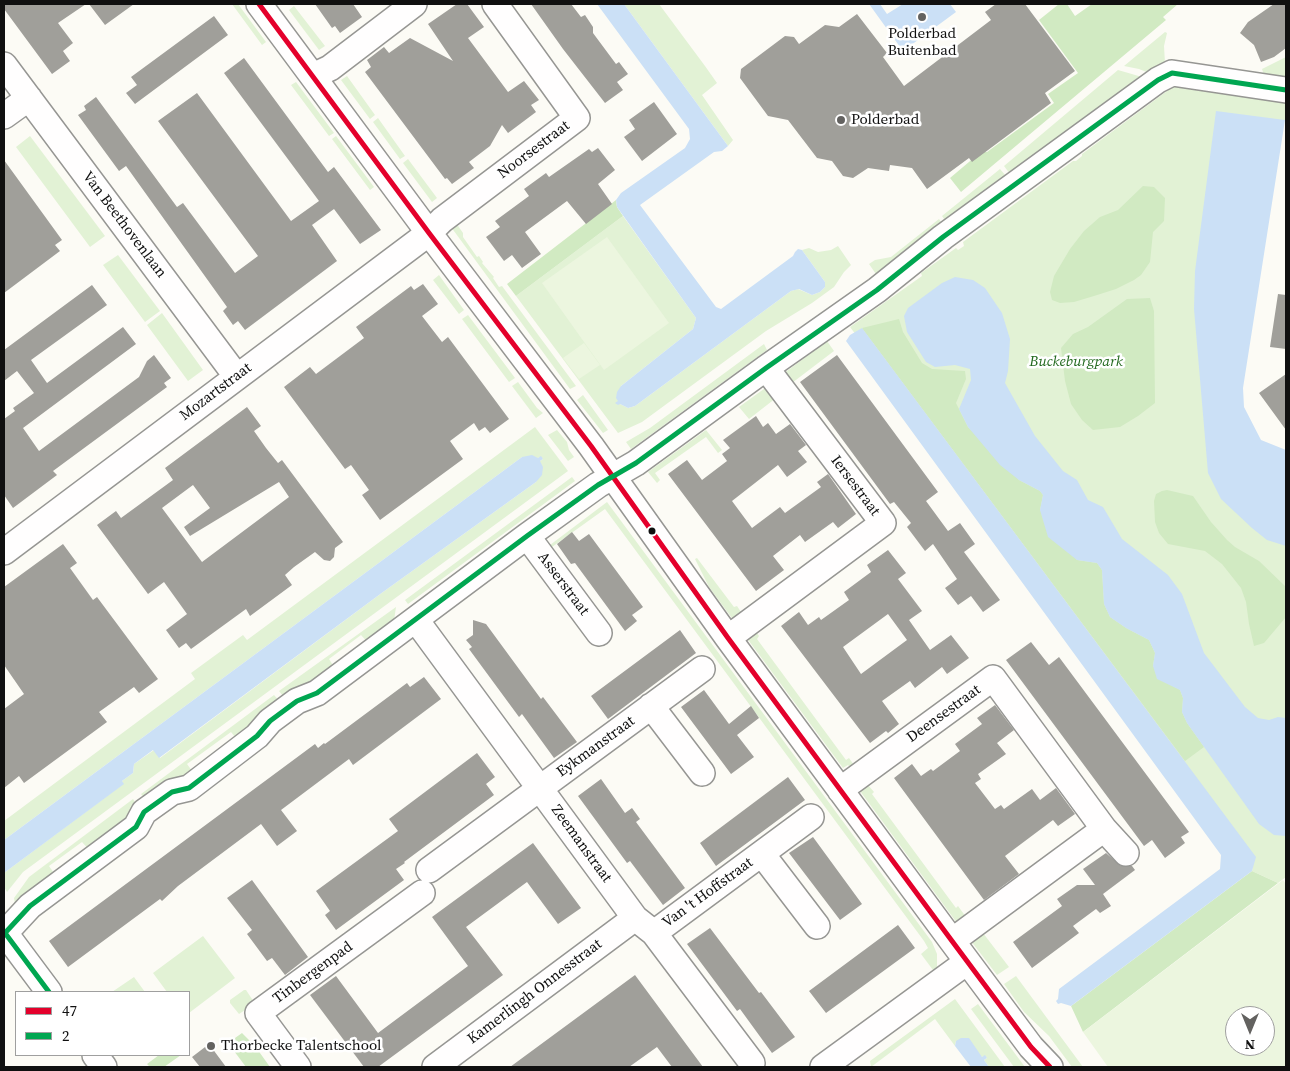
<!DOCTYPE html>
<html>
<head>
<meta charset="utf-8">
<style>
  body { margin:0 }
  #map { position:relative; width:1290px; height:1071px; overflow:hidden; background:#fcfbf5; font-family:"Source Serif 4",serif }
  canvas { display:block }
  .frame { position:absolute; inset:0; border:5px solid #101010; pointer-events:none }
  .legend { position:absolute; left:15px; top:991px; width:175px; height:65px; box-sizing:border-box; background:#fff; border:1px solid #9f9f9f; margin:0; padding:6px 9px; list-style:none; font-size:15px; color:#101010 }
  .legend li { display:flex; align-items:center; gap:10px; height:25px }
  .legend b { width:25px; border:1px solid #9f9f9f }
  .north { position:absolute; left:1225px; top:1006px; width:50px; height:50px; box-sizing:border-box; background:#fff; border:1px solid #9f9f9f; border-radius:50%; rotate:180deg; font-size:14px; font-weight:700; line-height:20px; text-align:center; color:#101010 }
  .north::after { content:''; display:block; margin:auto; width:18px; height:22px; background:#636260; clip-path:polygon(50% 0,100% 100%,50% 72%,0 100%) }
</style>
</head>
<body>
<div id="map">
<canvas width="1290" height="1071"></canvas>
<div class="frame"></div>
<ul class="legend">
<li><b style="height:6px;background:#e4002b"></b>47</li>
<li><b style="height:6px;background:#00a651"></b>2</li>
</ul>
<div class="north">N</div>
</div>
<script>
const c = document.querySelector('canvas').getContext('2d');
c.lineJoin = 'round';
function paint(path, color) {
  c.fillStyle = color;
  c.fill(path, 'evenodd');
}
function poly(rows) {
  const path = new Path2D();
  for (const r of rows) {
    path.moveTo(r[0], r[1]);
    for (let i = 2; i < r.length; i += 2) path.lineTo(r[i], r[i + 1]);
  }
  return path;
}
function stroke(path, color, width, dash) {
  c.strokeStyle = color;
  c.lineWidth = width;
  c.lineCap = dash ? 'butt' : 'round';
  c.setLineDash(dash || []);
  c.stroke(path);
}
function label(font, color, halo, rows, align = 'center') {
  c.font = font + ' "Source Serif 4",serif';
  c.lineWidth = 5;
  c.setLineDash([]);
  c.textBaseline = 'middle';
  c.strokeStyle = halo;
  c.fillStyle = color;
  for (const [text, x, y, turn = 0] of rows) {
    c.save();
    c.translate(x, y);
    c.rotate((+turn || 0) * Math.PI / 180);
    c.textAlign = isNaN(turn) ? turn : align;
    if (halo) c.strokeText(text, 0, 0);
    c.fillText(text, 0, 0);
    c.restore();
  }
}
paint(poly([
  [232,4,238,4,266,42,262,45],
  [624,4,659,4,705,66,717,83,702,95,733,140,728,146],
  [294,6,325,46,319,50,289,10],
  [1165,32,1167,33,1164,46,1165,63,1154,75,1139,69,1124,66],
  [1286,57,1286,82,1265,78,1262,69],
  [1118,70,1149,79,1010,174,1004,166],
  [347,76,375,115,370,119,341,80],
  [296,82,334,133,329,136,291,85],
  [1176,86,1286,103,1285,120,1283,120,1232,400,1253,449,1286,455,1286,877,1278,883,1252,871,1253,864,850,327,922,276,921,273,956,248,958,250,964,246,963,242,1073,161,1076,161,1082,156,1082,154,1171,88],
  [378,118,405,156,400,159,373,122],
  [30,136,105,236,90,247,16,147],
  [336,136,374,187,370,190,332,139],
  [408,159,437,198,432,202,403,163],
  [1000,169,1006,176,949,226,942,216],
  [623,216,696,318,693,329,621,386,620,404,628,408,635,406,791,291,798,289,812,295,820,292,825,287,825,282,802,250,809,248,818,252,831,250,838,246,851,265,844,272,834,287,812,303,766,331,642,422,618,433,516,296],
  [939,219,946,229,878,277,869,264,875,260,891,257],
  [456,223,463,233,463,237,477,257,479,256,483,262,482,263,494,277,493,278,499,287,502,286,576,386,570,389,451,227],
  [118,255,160,311,145,322,103,265],
  [439,275,464,310,459,314,433,280],
  [162,313,203,370,188,381,147,325],
  [468,315,515,378,509,382,462,319],
  [827,341,834,351,788,386,783,374],
  [764,344,767,350,631,449,626,442,650,428],
  [518,382,537,408,543,413,536,418,512,386],
  [768,386,776,398,749,419,739,407],
  [583,395,608,430,603,433,577,400],
  [535,427,568,471,23,872,7,892,4,887,4,873,123,784,122,781,133,773,134,764,154,750,160,758,383,592,536,482,540,461,543,459,541,457,538,458,522,457,4,840,4,821,195,679,191,673,243,635,247,640],
  [557,430,567,442,569,450,574,457,568,461,548,435],
  [706,430,722,450,718,453,706,437,655,473,660,480,657,483,648,472],
  [572,477,575,481,408,604,405,600],
  [607,502,932,942,937,954,937,968,933,970,921,954,928,948,924,941,605,509,552,547,550,545],
  [697,558,734,607,737,606,743,615,734,621,709,587,695,559],
  [396,607,393,627,370,645,361,635,329,659,336,670,286,700,279,691],
  [755,630,759,636,757,639,846,760,849,758,856,768,853,770,848,765,843,768,746,637],
  [274,695,282,704,239,742,231,732,187,764,195,775,147,802,141,794],
  [868,785,874,792,872,794,956,908,958,906,966,917,957,923,860,791],
  [133,799,139,808,91,852,82,842,49,866,56,876,15,904,14,898,29,877],
  [983,933,1009,967,997,975,971,941],
  [203,936,235,978,189,1013,189,992,167,992,153,973],
  [1016,976,1083,1067,1072,1067,1049,1036,1024,1012,1004,984],
  [134,977,145,992,112,992],
  [244,990,246,990,254,1002,254,1004,239,1014,230,1003,230,1000],
  [955,999,1005,1067,989,1067,984,1060,987,1058,985,1056,982,1057,956,1041,955,1046,935,1019,871,1067,870,1061],
  [978,1004,1025,1067,1014,1067,971,1009]
]), '#e2f2d5');
paint(poly([
  [1059,4,1067,4,1075,16,1092,4,1178,4,1163,17,1166,20,961,192,950,178,982,151,987,152,1054,103,1048,94,1078,73,1039,20],
  [1143,186,1154,187,1165,198,1164,221,1153,232,1150,262,1141,275,1134,280,1116,289,1094,296,1074,302,1060,303,1052,300,1050,292,1054,276,1070,249,1084,231,1100,217,1118,210],
  [616,200,617,207,623,216,516,296,507,284],
  [1150,298,1154,311,1155,403,1138,416,1120,427,1093,430,1082,420,1071,404,1065,381,1061,348,1073,334,1088,327,1127,299],
  [899,319,903,332,922,363,932,369,965,371,966,379,956,403,968,427,1019,480,1040,491,1043,495,1040,510,1077,560,1097,563,1102,570,1104,604,1110,617,1126,628,1149,640,1155,653,1153,666,1171,685,1180,690,1183,698,1182,712,1187,723,1204,747,1185,761,862,328],
  [1167,490,1193,496,1211,522,1227,540,1235,547,1259,561,1286,587,1286,617,1264,643,1254,646,1249,624,1246,602,1241,588,1222,564,1205,551,1168,544,1159,533,1155,522,1154,501,1156,494,1162,491],
  [1252,871,1278,883,1083,1032,1071,1006],
  [242,1033,255,1046,270,1067,246,1067,228,1043],
  [159,1055,181,1055,164,1067,150,1067,147,1064]
]), '#d1eac2');
paint(poly([
  [607,237,669,323,604,370,542,283],
  [584,343,600,365,579,379,563,358],
  [1283,880,1286,884,1286,1067,1108,1067,1083,1032],
  [1235,1016,1265,1016,1265,1046,1235,1046]
]), '#ecf6df');
paint(poly([
  [597,4,624,4,728,146,722,151,714,152,640,205,716,307,721,309,793,256,795,252,798,249,802,250,825,282,825,287,820,292,812,295,799,289,791,291,635,406,628,408,620,404,618,405,615,403,618,401,616,398,617,392,621,386,693,329,696,318,617,207,616,200,621,193,685,148,690,139,689,129],
  [869,4,880,4,887,14,903,4,950,4,956,12,903,51],
  [1216,111,1285,120,1243,388,1244,407,1261,440,1286,450,1286,546,1267,540,1252,528,1221,499,1208,473,1194,309,1195,271],
  [955,277,973,280,985,288,1002,313,1010,339,1008,371,1005,383,1035,436,1063,471,1077,480,1088,500,1103,507,1122,539,1168,575,1182,594,1204,653,1245,707,1258,718,1269,720,1278,717,1286,718,1286,836,1274,835,1259,824,1187,723,1182,712,1183,698,1180,690,1157,679,1153,666,1155,653,1149,640,1126,628,1110,617,1104,604,1102,570,1097,563,1077,560,1048,537,1040,510,1043,495,1040,491,1019,480,1000,465,968,427,959,409,971,380,970,369,955,365,935,367,926,362,907,332,904,316,908,308,942,283],
  [862,328,1256,857,1252,871,1071,1006,1061,1003,1058,1004,1056,1001,1058,999,1059,989,1220,869,1221,855,846,341,850,335],
  [532,455,538,458,541,456,543,459,540,461,543,467,542,475,536,482,383,592,159,758,153,750,134,764,133,773,122,781,124,784,4,873,4,840,522,457],
  [961,1038,969,1038,982,1057,985,1055,987,1058,984,1060,989,1067,971,1067,955,1046,956,1041]
]), '#cbe0f6');
paint(poly([
  [4,4,86,4,58,23,73,43,63,51,70,61,52,74,4,9],
  [89,4,134,4,105,25],
  [315,4,353,4,362,17,340,33,335,26,332,28],
  [457,4,467,4,484,27,468,38,508,92,524,81,539,100,531,105,536,112,508,133,502,125,490,146,469,162,474,168,452,184,447,178,445,179,365,72,371,67,367,60,384,47,389,53,410,38,453,61,428,24],
  [531,4,571,4,581,17,585,15,593,27,593,33,616,64,619,62,628,74,617,82,623,90,605,103,563,49],
  [996,4,1025,4,1075,71,1045,93,1051,103,972,162,969,158,927,189,912,168,890,165,889,171,868,168,853,178,843,176,832,161,817,158,788,120,768,116,740,78,741,69,785,36,794,37,799,44,825,25,839,27,857,14,887,53,883,57,904,86,991,20,985,12],
  [1274,4,1286,4,1286,48,1274,57,1261,62,1254,45,1240,33,1248,22],
  [214,16,228,35,135,104,126,93,137,85,131,77],
  [244,58,328,172,334,167,381,230,360,244,334,209,312,225,337,261,245,330,238,321,233,325,223,311,227,307,126,166,119,171,78,115,86,110,84,106,96,97,177,207,183,203,235,273,258,256,158,121,197,93,291,221,319,201,224,73],
  [654,102,677,134,642,161,624,137,635,129,629,120],
  [598,148,615,170,598,184,612,204,586,224,567,201,525,232,541,254,522,268,512,255,504,261,486,237,500,227,495,221,529,196,524,189,546,173,549,177,589,149,592,152],
  [4,160,62,240,55,245,60,251,4,293],
  [423,284,438,304,422,316,442,342,448,337,509,419,490,433,485,427,479,431,474,423,450,441,463,459,380,520,362,495,369,490,351,465,345,469,284,387,310,367,316,374,364,338,356,327,411,286,414,290],
  [92,285,107,305,31,360,47,383,123,327,136,344,23,428,39,451,139,377,147,361,154,355,171,378,164,383,167,387,53,471,57,475,13,508,4,495,4,419,15,411,13,408,34,393,17,371,4,381,4,350],
  [1278,294,1286,295,1286,349,1270,347],
  [837,355,938,492,926,501,948,531,960,523,975,544,964,552,1000,600,983,612,971,596,958,605,945,588,957,579,933,544,925,551,907,527,911,523,894,502,890,504,800,382],
  [1286,374,1286,430,1259,393],
  [247,407,261,426,254,431,266,448,278,463,282,460,343,542,335,548,334,557,330,561,324,560,315,552,294,567,285,575,292,585,250,616,246,609,191,649,186,643,179,648,166,630,187,614,164,582,148,594,97,525,116,511,121,518,173,480,165,468],
  [279,482,289,497,202,562,162,508,193,485,210,508,184,527,190,536],
  [756,416,763,427,768,423,776,434,790,424,806,445,798,451,807,462,787,477,778,465,732,501,752,528,780,507,785,513,821,487,817,482,828,474,856,514,838,528,833,522,805,542,800,535,773,556,784,570,756,591,668,474,687,460,702,480,727,461,722,454,730,448,723,440],
  [572,532,579,541,589,534,643,607,632,615,637,621,625,631,575,563,571,564,557,544],
  [63,544,77,563,70,568,93,600,97,597,158,679,139,693,134,687,99,712,107,722,24,783,19,776,4,788,4,709,24,694,4,665,4,587],
  [888,550,906,573,898,579,922,611,909,620,930,650,951,635,969,658,947,674,942,667,915,688,910,681,882,701,899,724,888,733,886,731,870,743,781,626,799,612,808,625,819,617,821,620,849,600,844,592,871,572,867,565],
  [888,614,907,640,861,674,843,647],
  [473,620,486,624,541,699,543,697,577,742,554,758,522,714,519,717,469,649,472,647,466,640,473,635],
  [680,630,696,653,608,719,591,696],
  [1031,642,1049,665,1059,657,1189,832,1181,837,1185,843,1165,858,1152,840,1144,846,1006,660],
  [424,677,441,699,353,765,349,759,281,810,297,831,277,846,261,824,178,886,162,901,160,899,68,967,49,941,315,744,318,748,324,743,325,744,407,683,410,687],
  [704,690,729,724,751,706,759,718,737,735,754,757,731,774,681,707],
  [995,705,1014,730,997,743,1006,754,978,774,981,779,975,783,995,809,1001,805,1004,809,1032,789,1040,800,1056,788,1075,814,1058,826,1053,820,1005,856,1019,874,984,900,894,778,912,764,921,776,931,769,933,771,960,751,955,744,982,724,977,718],
  [477,753,495,777,486,784,494,795,404,862,405,863,396,869,404,880,336,930,325,915,330,911,316,891,398,831,389,819],
  [788,777,805,800,716,866,700,843],
  [601,779,625,813,632,808,640,819,636,822,685,888,663,905,630,861,627,863,578,796],
  [813,837,862,904,840,920,789,853],
  [533,843,581,908,558,924,527,882,466,927,503,975,378,1067,364,1067,310,995,336,976,378,1033,468,966,432,917],
  [1106,853,1121,866,1132,866,1135,870,1103,894,1111,906,1100,913,1096,909,1073,926,1079,933,1032,968,1013,942,1062,906,1057,899,1077,885,1095,885,1083,869],
  [252,880,308,957,285,975,272,958,267,961,247,934,252,930,227,898],
  [898,925,915,948,826,1013,809,991],
  [710,928,759,993,761,992,795,1037,772,1053,740,1009,737,1011,687,944],
  [635,975,703,1067,672,1067,657,1047,629,1067,510,1067],
  [209,1044,226,1067,200,1067,192,1057]
]), '#a09f9a');
const minor = poly([
  [259,4,429,233,591,446,728,638,952,941,1031,1047,1050,1067],
  [4,65,237,377],
  [313,76,330,68,414,4],
  [4,116,29,98],
  [527,536,599,633],
  [4,552,429,233,442,220,577,118,495,4],
  [416,620,635,918,654,933,752,1063],
  [728,638,883,523,766,368],
  [651,706,702,773],
  [840,790,993,678,1104,829,952,941],
  [1104,829,1126,853],
  [762,854,817,926],
  [429,870,702,669],
  [654,933,811,817],
  [49,992,5,933,30,906,136,827,144,812,172,792,189,788,257,736,270,721,297,701,317,693,527,536,598,485,636,463,766,368,877,290,943,237,1158,80,1172,73,1286,90],
  [95,1055,104,1067],
  [298,1067,258,1013,422,893],
  [435,1067,635,918],
  [823,1067,967,962]
]);
stroke(minor, '#969693', 28);
stroke(minor, '#fffefe', 25);
stroke(poly([
  [259,4,429,233,591,446,728,638,952,941,1031,1047,1050,1067]
]), '#e4002b', 5);
stroke(poly([
  [49,992,5,933,30,906,136,827,144,812,172,792,189,788,257,736,270,721,297,701,317,693,527,536,598,485,636,463,766,368,877,290,943,237,1158,80,1172,73,1286,90]
]), '#00a651', 5);
for (const [x, y, r, color] of [
  [922,17,5,"#636260"],
  [841,120,5,"#636260"],
  [652,531,4.5,"#101010"],
  [211,1046,5,"#636260"]
]) {
  const dot = new Path2D();
  dot.arc(x, y, r, 0, 2 * Math.PI);
  c.fillStyle = color;
  c.fill(dot);
  stroke(dot, '#fff', 2);
}
label('15px', '#101010', '#fff', [
  ["Polderbad",922,34,"center"],
  ["Buitenbad",922,51,"center"],
  ["Polderbad",851,120],
  ["Thorbecke Talentschool",221,1046]
], 'left');
label('15px', '#101010', '#fff', [
  ["Noorsestraat",534,150,-37],
  ["Van Beethovenlaan",124,225,53],
  ["Mozartstraat",216,392,-37],
  ["Iersestraat",855,486,53],
  ["Asserstraat",563,584,53],
  ["Deensestraat",944,714,-36],
  ["Eykmanstraat",596,747,-36],
  ["Zeemanstraat",581,844,54],
  ["Van 't Hoffstraat",708,893,-36],
  ["Tinbergenpad",313,973,-36],
  ["Kamerlingh Onnesstraat",535,992,-37]
]);
label('italic 15px', '#22691e', '#fff', [
  ["Buckeburgpark",1076,362]
]);
</script>
</body>
</html>
